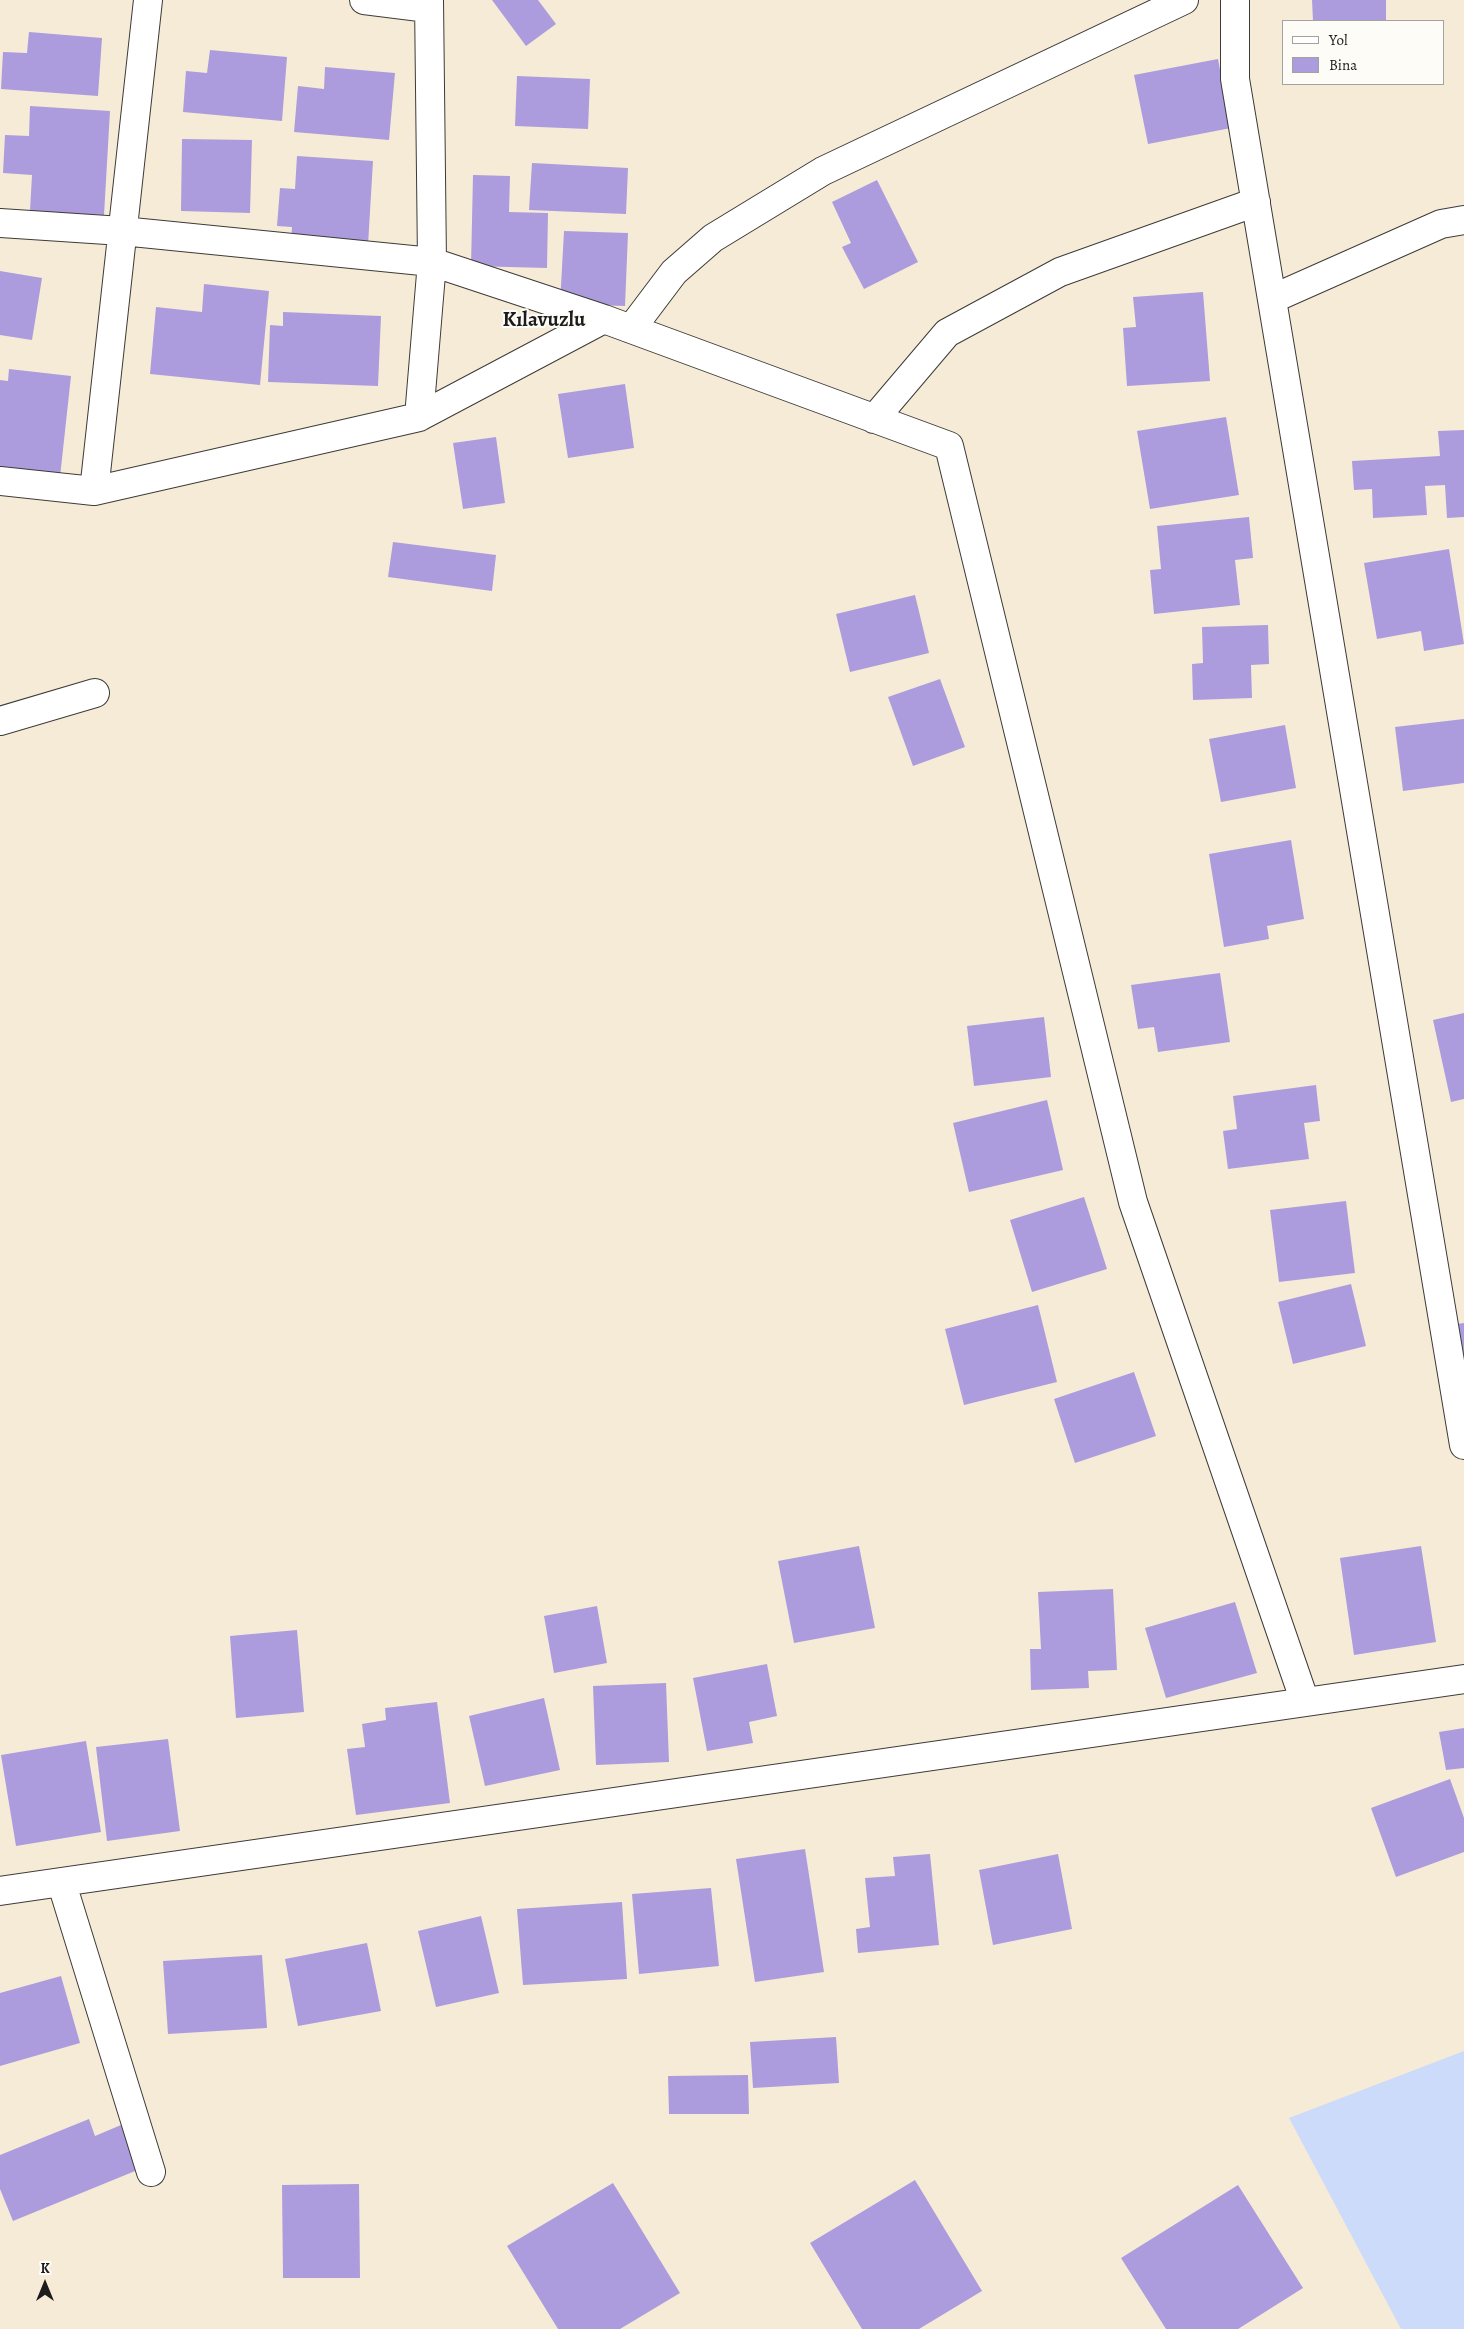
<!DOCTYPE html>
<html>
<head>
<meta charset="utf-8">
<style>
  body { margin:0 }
  #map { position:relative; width:1464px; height:2329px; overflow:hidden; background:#f6ebd7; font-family:Alegreya,serif }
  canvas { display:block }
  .legend { position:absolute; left:1282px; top:20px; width:162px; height:65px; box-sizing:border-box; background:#fdfcf7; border:1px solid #a3a29f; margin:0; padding:6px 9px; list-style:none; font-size:15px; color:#1c1c1c }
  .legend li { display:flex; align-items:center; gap:10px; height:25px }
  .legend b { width:25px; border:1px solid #a3a29f }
  .north { position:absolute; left:20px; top:2259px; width:50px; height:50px; -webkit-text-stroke:4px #fdfcf7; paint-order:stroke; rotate:0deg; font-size:14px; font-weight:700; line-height:20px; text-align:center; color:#1c1c1c }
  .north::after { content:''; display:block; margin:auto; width:18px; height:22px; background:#1c1c1c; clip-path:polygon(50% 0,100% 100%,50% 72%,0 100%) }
</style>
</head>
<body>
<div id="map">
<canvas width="1464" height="2329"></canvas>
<ul class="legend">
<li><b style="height:6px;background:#fff"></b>Yol</li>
<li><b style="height:14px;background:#ac9cdd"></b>Bina</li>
</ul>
<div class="north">K</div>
</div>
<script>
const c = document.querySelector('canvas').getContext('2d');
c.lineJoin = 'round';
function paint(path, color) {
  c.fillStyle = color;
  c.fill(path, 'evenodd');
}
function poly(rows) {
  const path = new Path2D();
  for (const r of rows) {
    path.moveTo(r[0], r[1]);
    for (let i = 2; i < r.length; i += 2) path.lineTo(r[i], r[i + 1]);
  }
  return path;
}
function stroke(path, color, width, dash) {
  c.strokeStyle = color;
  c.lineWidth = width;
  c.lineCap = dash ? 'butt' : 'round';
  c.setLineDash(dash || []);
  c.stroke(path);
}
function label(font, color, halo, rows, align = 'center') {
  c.font = font + ' Alegreya,serif';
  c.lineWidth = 4;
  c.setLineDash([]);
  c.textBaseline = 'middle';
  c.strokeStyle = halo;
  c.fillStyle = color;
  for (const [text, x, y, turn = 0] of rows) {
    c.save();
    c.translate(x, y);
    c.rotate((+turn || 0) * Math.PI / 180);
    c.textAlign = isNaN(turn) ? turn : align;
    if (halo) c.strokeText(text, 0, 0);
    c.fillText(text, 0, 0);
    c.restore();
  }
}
paint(poly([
  [1464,2051,1464,2329,1401,2329,1289,2118]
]), '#ccdbfa');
paint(poly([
  [492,0,538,0,556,24,526,46],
  [1312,0,1386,0,1386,21,1313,21],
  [29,32,102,38,98,96,1,89,3,52,27,53],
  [210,50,287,57,282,121,183,112,186,71,207,73],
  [1218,59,1231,128,1148,144,1134,75],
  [325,67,395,73,389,140,294,132,298,86,324,89],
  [517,76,590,79,588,129,515,126],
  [30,106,110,111,104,215,30,211,32,175,3,173,5,135,29,136],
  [182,139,252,140,250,213,181,211],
  [297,156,373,161,368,245,291,241,292,227,277,226,280,188,295,189],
  [532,163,628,168,626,214,529,210],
  [473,175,510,176,509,212,548,213,547,268,471,266],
  [877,180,918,262,864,289,842,247,851,243,832,202],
  [564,231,628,233,625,306,560,304],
  [0,271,42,278,32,340,0,335],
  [204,284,269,291,260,385,150,374,156,307,202,312],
  [1203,292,1210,381,1127,386,1123,328,1136,327,1133,297],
  [283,312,381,316,378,386,268,382,270,325,283,326],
  [9,369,71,376,60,477,0,470,0,380,8,381],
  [625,384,634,448,568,458,558,394],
  [1226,417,1239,495,1150,509,1137,431],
  [1464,430,1464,517,1447,518,1445,485,1425,486,1427,515,1373,518,1372,489,1354,490,1352,461,1440,456,1438,431],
  [496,437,505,503,463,509,453,443],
  [1249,517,1253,558,1235,560,1240,605,1154,614,1150,570,1161,569,1157,526],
  [393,542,496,555,492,591,388,577],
  [1449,549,1464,644,1424,651,1421,631,1377,639,1364,563],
  [915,595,929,653,850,672,836,614],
  [1268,625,1269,664,1251,665,1252,698,1193,700,1192,664,1203,663,1202,627],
  [940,679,965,747,913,766,888,697],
  [1464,719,1464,783,1403,791,1395,727],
  [1285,725,1296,788,1221,802,1209,739],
  [1291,840,1304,919,1267,926,1269,939,1224,947,1209,854],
  [1220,973,1230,1042,1158,1052,1154,1027,1138,1029,1131,985],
  [1464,1013,1464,1099,1451,1102,1433,1020],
  [1044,1017,1051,1077,974,1086,967,1026],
  [1316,1085,1320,1121,1304,1123,1309,1159,1228,1169,1223,1131,1237,1129,1233,1096],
  [1047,1100,1063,1170,969,1192,953,1123],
  [1084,1197,1107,1269,1032,1292,1010,1220],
  [1346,1201,1355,1273,1279,1282,1270,1210],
  [1351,1284,1366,1346,1293,1364,1278,1302],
  [1038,1305,1057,1382,964,1405,945,1329],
  [1464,1323,1464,1358,1463,1358,1457,1324],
  [1134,1372,1156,1436,1075,1463,1054,1399],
  [859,1546,875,1628,794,1643,778,1561],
  [1421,1546,1436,1642,1354,1655,1340,1558],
  [1113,1589,1117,1670,1088,1671,1089,1688,1031,1690,1030,1649,1041,1649,1038,1592],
  [1235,1602,1257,1673,1166,1698,1145,1628],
  [597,1606,607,1663,554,1673,544,1616],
  [297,1630,304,1712,236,1718,230,1636],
  [767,1664,777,1716,749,1722,753,1743,707,1751,693,1678],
  [666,1683,669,1762,596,1765,593,1686],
  [544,1698,560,1770,485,1786,469,1716],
  [437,1702,450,1803,356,1815,347,1749,365,1747,362,1724,386,1720,385,1708],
  [1464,1728,1464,1768,1446,1770,1439,1732],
  [168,1739,180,1831,107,1841,96,1747],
  [86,1741,101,1832,16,1846,1,1755],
  [1450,1779,1464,1818,1464,1852,1396,1877,1371,1808],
  [805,1849,824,1972,755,1982,736,1859],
  [930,1854,939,1945,858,1953,856,1929,870,1927,865,1878,895,1876,893,1857],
  [1058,1854,1072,1929,993,1945,979,1870],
  [711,1888,719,1966,639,1974,632,1894],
  [622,1902,627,1979,523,1985,517,1909],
  [481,1916,499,1993,436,2007,418,1931],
  [367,1943,381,2011,298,2026,285,1959],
  [262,1955,267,2028,168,2034,163,1961],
  [61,1976,80,2043,0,2066,0,1993],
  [836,2037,839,2083,753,2088,750,2042],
  [748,2075,749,2114,669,2114,668,2076],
  [89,2119,95,2136,121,2125,140,2169,13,2221,0,2189,0,2155],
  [915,2180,982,2291,919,2329,862,2329,810,2243],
  [613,2183,680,2293,620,2329,558,2329,507,2246],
  [359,2184,360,2278,283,2278,282,2185],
  [1238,2185,1303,2288,1238,2329,1166,2329,1121,2258]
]), '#ac9cdd');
const minor = poly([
  [364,0,428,8],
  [1235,0,1235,79,1464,1445],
  [0,223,122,231,432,262,604,319],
  [1272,299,1441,224,1464,220],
  [631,329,674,272,713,238,823,171,1184,0],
  [419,417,432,262,429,0],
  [874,419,947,333,1060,272,1256,202],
  [0,481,94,491,419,417,604,319,949,446,1133,1202,1305,1702],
  [94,491,148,0],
  [0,721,95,693],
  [62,1884,151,2172],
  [0,1891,1464,1679]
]);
stroke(minor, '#3d3b38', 30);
stroke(minor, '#fff', 28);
label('bold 21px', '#1c1c1c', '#fdfcf7', [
  ["Kılavuzlu",544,321]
]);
</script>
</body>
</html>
